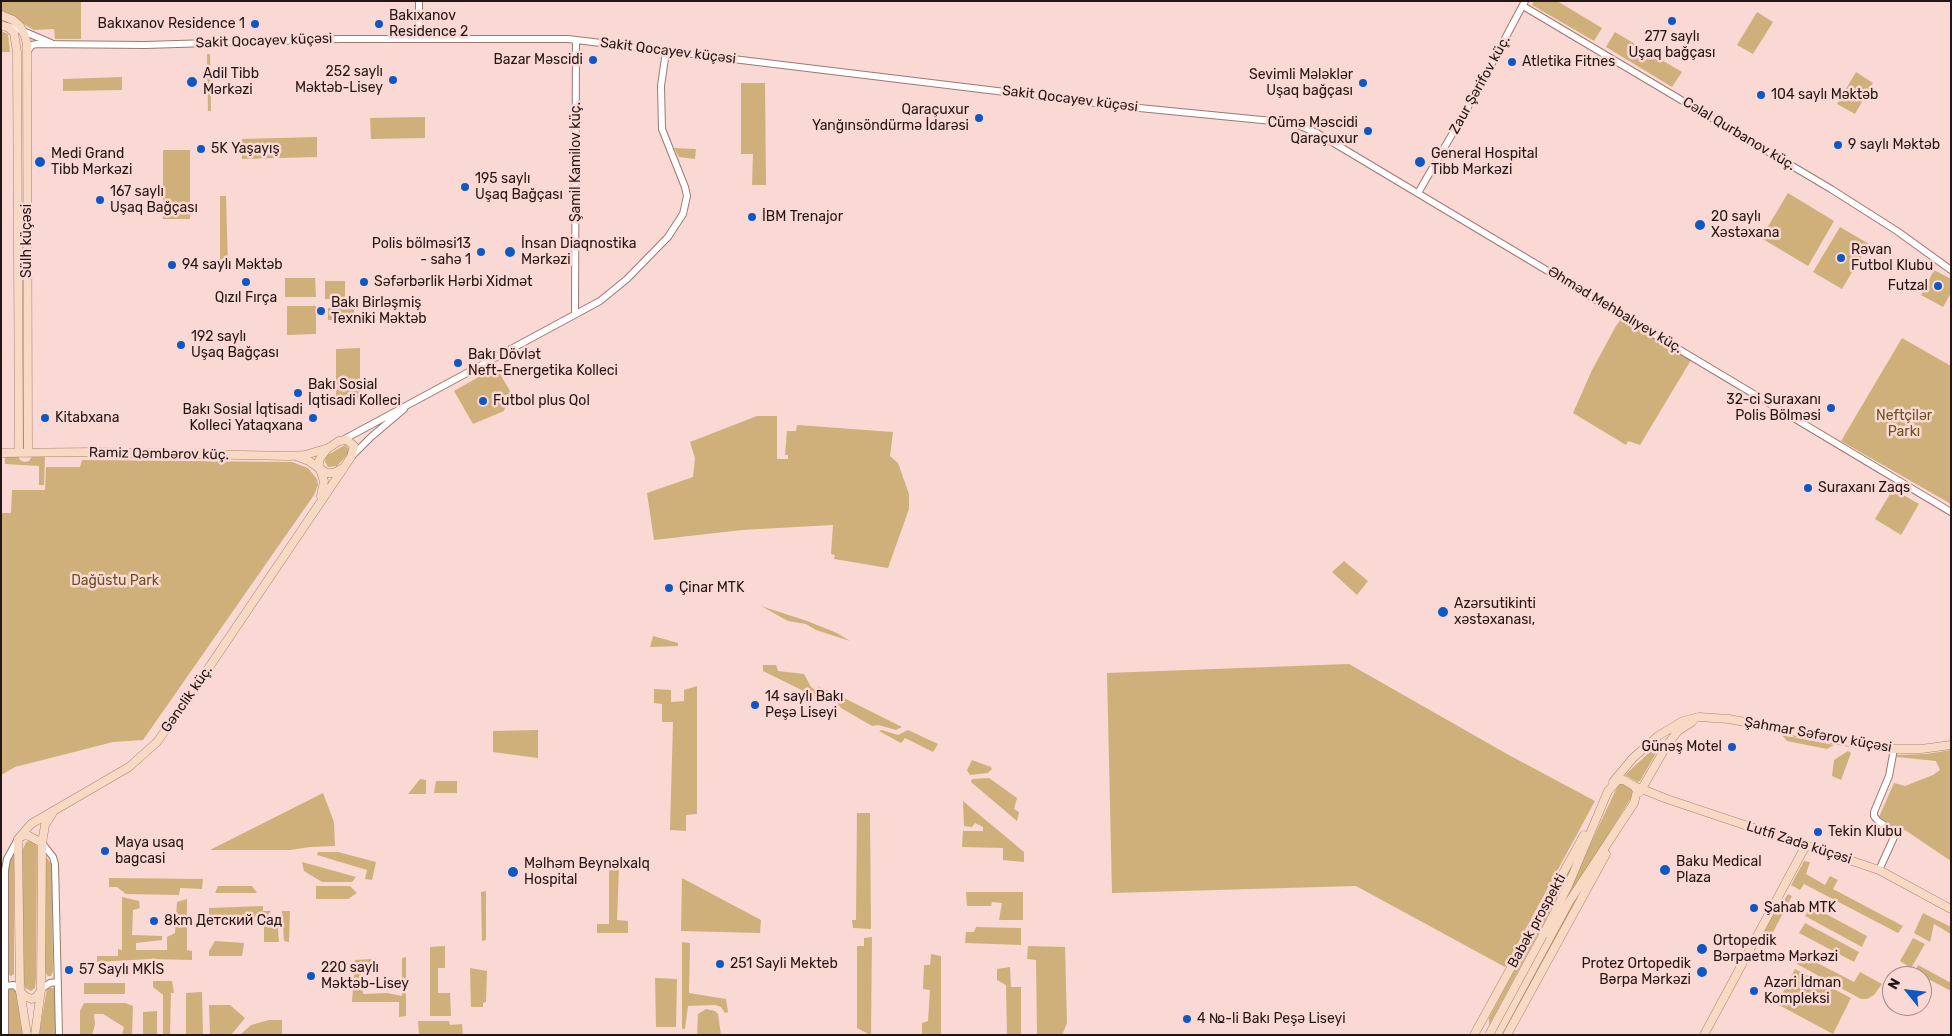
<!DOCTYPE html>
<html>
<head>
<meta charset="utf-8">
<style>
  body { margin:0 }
  #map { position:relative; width:1952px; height:1036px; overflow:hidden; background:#fad8d3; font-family:Rubik,sans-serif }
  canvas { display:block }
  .frame { position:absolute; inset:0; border:2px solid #241614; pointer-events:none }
  .north { position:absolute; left:1882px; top:966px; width:50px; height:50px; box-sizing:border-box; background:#fad8d3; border:1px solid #a48a87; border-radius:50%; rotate:299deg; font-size:14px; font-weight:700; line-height:20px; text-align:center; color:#241614 }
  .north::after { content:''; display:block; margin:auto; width:18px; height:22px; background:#0e58c3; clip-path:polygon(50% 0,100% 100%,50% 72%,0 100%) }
</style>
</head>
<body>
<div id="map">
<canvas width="1952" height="1036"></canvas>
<div class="frame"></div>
<div class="north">N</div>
</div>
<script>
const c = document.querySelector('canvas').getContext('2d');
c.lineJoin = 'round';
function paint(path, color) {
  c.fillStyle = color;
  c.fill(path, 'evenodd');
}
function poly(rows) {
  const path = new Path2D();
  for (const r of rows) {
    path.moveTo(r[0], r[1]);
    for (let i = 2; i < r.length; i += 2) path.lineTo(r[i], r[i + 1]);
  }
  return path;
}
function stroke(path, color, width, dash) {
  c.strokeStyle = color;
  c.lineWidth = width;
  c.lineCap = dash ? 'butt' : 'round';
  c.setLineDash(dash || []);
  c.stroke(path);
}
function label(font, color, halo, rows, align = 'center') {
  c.font = font + ' Rubik,sans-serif';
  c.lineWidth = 5;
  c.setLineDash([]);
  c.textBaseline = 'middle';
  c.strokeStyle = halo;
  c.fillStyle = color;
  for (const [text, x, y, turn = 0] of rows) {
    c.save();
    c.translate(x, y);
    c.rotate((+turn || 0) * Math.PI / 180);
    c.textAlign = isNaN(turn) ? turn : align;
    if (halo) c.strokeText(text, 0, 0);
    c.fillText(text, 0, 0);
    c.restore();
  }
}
paint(poly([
  [1,1,81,1,81,39,55,39,54,29,34,30,1,11],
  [1534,1,1557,1,1602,28,1594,41,1532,5],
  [1757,12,1773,22,1753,54,1737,45],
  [1,31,8,34,10,52,1,52],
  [1615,32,1682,72,1672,87,1606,47],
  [207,54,210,54,211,111,208,111],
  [1856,72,1873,83,1855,114,1837,104],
  [122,77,122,90,63,91,63,79],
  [741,83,765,83,766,185,752,185,753,154,741,154],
  [425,117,425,138,371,139,370,118],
  [317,137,317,157,242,159,242,139],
  [674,148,696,149,695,159,679,157],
  [163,150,190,150,190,219,163,219],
  [1788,193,1834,221,1808,266,1761,238],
  [220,196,226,196,228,268,220,267],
  [1840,227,1869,244,1842,289,1813,272],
  [1934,270,1951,279,1951,293,1943,307,1921,295],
  [285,278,315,278,316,297,285,297],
  [325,281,345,281,345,304,354,304,354,320,328,320,328,308,337,308,337,299,325,299],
  [287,306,316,306,316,334,287,335],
  [1621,319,1691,360,1640,445,1628,441,1626,445,1573,413,1592,370,1616,326],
  [1902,338,1951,366,1951,504,1841,441],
  [360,348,360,399,336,400,336,349],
  [496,367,510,391,504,411,473,424,454,391],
  [757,416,777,416,777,459,788,459,788,455,785,455,787,431,796,431,797,425,893,432,890,456,898,463,904,480,909,494,909,509,888,568,834,559,835,555,831,554,833,525,742,530,654,540,647,493,693,477,695,458,690,442],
  [345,445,349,449,348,454,337,466,328,467,325,462,326,456],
  [5,456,18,456,20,460,24,462,29,461,32,456,45,456,44,485,39,485,39,466,5,464],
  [82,460,292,462,308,468,317,479,318,485,314,495,143,740,113,742,15,767,1,775,1,513,11,513,12,490,45,490,46,467,80,467],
  [1893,489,1919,504,1901,535,1875,519],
  [1344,561,1368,581,1357,595,1332,572],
  [761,606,807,621,837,633,850,641,816,630,806,624,788,621],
  [653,636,678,643,678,646,650,647],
  [1349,664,1507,754,1595,801,1505,967,1356,886,1112,893,1107,673],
  [763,665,776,665,778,671,804,674,811,687,829,701,830,704,763,671],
  [697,686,697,814,686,815,686,831,670,830,673,722,662,722,662,704,654,703,654,689,671,690,671,702,684,701,684,690],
  [817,686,838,695,902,727,896,730,878,725,872,726,841,708,834,699],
  [538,730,538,758,493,752,493,731],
  [882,730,898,735,908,730,938,744,933,752,905,738,901,743,879,731],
  [1782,735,1834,745,1827,749,1787,741],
  [1654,748,1658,750,1640,781,1637,782,1625,775],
  [1951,750,1951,861,1905,830,1899,830,1879,817,1894,783,1905,786,1933,775,1940,770,1936,761,1897,757,1897,755,1926,754],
  [1848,751,1851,753,1841,780,1832,776,1834,760],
  [972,760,991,767,992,769,988,773,970,775,967,770],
  [989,778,1017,798,1014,809,1019,812,1017,821,971,782,972,779],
  [420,779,426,780,426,794,408,794],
  [436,781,457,781,457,793,434,793],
  [1621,783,1633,789,1634,793,1562,909,1560,909,1618,785],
  [323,793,334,822,335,846,310,847,290,850,210,850],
  [963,801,1024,852,1024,862,1003,860,1003,848,962,847,963,831,983,831,983,827,975,823,972,827,964,826],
  [857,813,870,813,871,929,853,928,852,920,856,920],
  [30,841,35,843,37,847,36,979,35,988,31,991,25,988,24,983,22,851,26,842],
  [14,852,14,974,11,976,9,975,8,864],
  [318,852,338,852,376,862,372,880,365,879,367,870,317,855],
  [1577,854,1565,884,1489,1025,1489,1018],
  [45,856,51,863,52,870,53,971,51,976,48,976,45,972],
  [1804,861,1810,862,1806,874,1825,885,1830,876,1838,880,1833,889,1903,926,1898,933,1804,884,1800,890,1791,885],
  [302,862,356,877,352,882,322,882,304,871],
  [609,866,619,867,617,920,628,921,628,933,597,933,597,924,609,924],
  [1591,877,1505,1032,1502,1032,1574,900],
  [109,878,203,879,202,889,180,888,179,895,126,894,117,887,109,887],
  [682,878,761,920,760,933,681,931],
  [218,886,252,886,257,893,215,893],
  [316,886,350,886,357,893,348,899,316,899],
  [486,891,486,940,482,941,481,892],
  [966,892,1023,892,1023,920,999,920,1002,903,992,902,991,906,967,906],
  [1788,894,1792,896,1771,936,1761,937,1779,901,1784,900],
  [122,897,139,901,140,908,133,910,132,935,162,936,162,940,136,943,136,950,167,950,167,937,175,933,177,902,187,899,187,950,192,951,192,960,150,959,97,962,97,956,118,956,118,949,122,950],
  [263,906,263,911,271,911,261,922,209,922,209,908],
  [1811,906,1867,936,1862,947,1805,916],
  [282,911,290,911,289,942,284,941],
  [1923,913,1951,927,1951,934,1934,924,1930,942,1914,933],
  [277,916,279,942,264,942,264,927,271,918],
  [1805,923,1859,952,1854,962,1799,933],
  [976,927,1021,928,1021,945,965,943,966,932,974,932],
  [872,937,871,1035,870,1035,857,1028,857,946,864,946,864,938],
  [1913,938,1925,944,1911,968,1900,961],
  [215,941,244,943,242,956,209,956,209,951],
  [682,942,690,943,689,993,726,999,728,1012,725,1013,721,1007,715,1005,688,1006,685,1029,682,1029],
  [445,946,445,968,438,968,438,993,450,993,451,1016,430,1016,430,947],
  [1028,946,1065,947,1067,1023,1062,1035,1037,1035,1036,960,1027,959],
  [931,954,941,956,941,1035,922,1035,922,1023,928,1021,930,990,923,989,924,965,930,965],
  [1802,955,1854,982,1860,972,1882,984,1874,995,1867,999,1861,999,1797,964],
  [406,957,406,1016,399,1017,399,1002,352,1002,355,960,372,959,370,966,361,967,363,994,387,993,402,996,402,958],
  [1918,965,1951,983,1951,991,1915,972],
  [1010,967,1011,987,1021,987,1021,1035,1007,1035,1006,985,997,980,997,969],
  [470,968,487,971,486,1002,483,1003,483,1007,471,1007],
  [1795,969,1851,998,1833,1034,1777,1004],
  [655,978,677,979,676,1027,656,1027],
  [153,981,172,981,174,993,171,993,170,1035,163,1035,163,995,153,987],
  [84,983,125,983,125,994,84,994],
  [47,988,56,988,56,1035,39,1035],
  [9,989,16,989,24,1035,8,1035],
  [202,992,203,1035,186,1035,186,993],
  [84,1003,125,1003,133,1006,132,1035,122,1035,124,1027,103,1014,94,1014,95,1024,92,1035,80,1035,80,1011],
  [209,1005,230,1005,245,1018,231,1035,210,1035],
  [706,1009,715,1011,718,1014,721,1035,697,1035,698,1014],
  [157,1011,157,1035,143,1035,143,1012],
  [269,1020,282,1020,282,1035,240,1035,251,1025],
  [418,1021,449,1021,450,1025,462,1024,463,1035,419,1035]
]), '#cfb07b');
const minor = poly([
  [419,1,419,39],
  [1523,6,1831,189,1897,231,1951,270],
  [7,26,23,31,51,43],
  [27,52,32,45,37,44,145,45,340,39,568,39,1129,107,1293,123,1317,133,1951,512],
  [1418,193,1476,93,1525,1],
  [575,314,576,40],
  [341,441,600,301,627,279,668,237,683,214,687,196,685,187,662,129,661,86,666,51],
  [352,456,371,437,404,409],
  [42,843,53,857,55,864,59,1035],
  [1879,870,1895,835,1893,831,1878,821,1874,816,1874,812,1889,776,1894,749],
  [4,986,14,985,20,991],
  [41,989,50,983,58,982],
  [5,1035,5,870,7,859,18,839]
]);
const major = poly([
  [1,15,13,20,20,26,25,36,27,45,28,452],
  [1,25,9,28,14,33,17,52,19,452],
  [1,453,93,452,289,456,305,455,325,449],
  [298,457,309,461,320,469,324,481,321,496],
  [1613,782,1633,758,1658,736,1683,721,1699,717,1729,719,1842,741,1894,749,1921,749,1951,745],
  [1634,786,1667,799,1879,870,1951,909],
  [1640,792,1667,745,1678,731,1692,722],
  [19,838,25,835,29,836,42,843],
  [20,991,26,997,32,999,36,997,41,991],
  [27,1035,20,991,18,839,31,824,129,767,157,742,189,697,351,457,354,446,347,440,339,441,327,449,319,460,320,469,327,473,334,473,343,468],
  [35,1035,41,989,42,843,45,825,52,814],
  [1474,1035,1584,835],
  [1497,1035,1569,902,1634,803,1637,791,1634,786,1624,780,1618,780,1608,791,1568,886,1543,935],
  [1507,1035,1606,854],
  [1704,1035,1806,845]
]);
stroke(minor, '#9d7872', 8);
stroke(major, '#ab846d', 9);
stroke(minor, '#fff', 6);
stroke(major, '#f8d9c4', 8);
const majorBridge = poly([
  [1489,1035,1543,935]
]);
stroke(majorBridge, '#ab846d', 9, []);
stroke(majorBridge, '#f8d9c4', 8);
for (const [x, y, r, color] of [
  [1672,21,5,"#0e58c3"],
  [255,24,5,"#0e58c3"],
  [379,24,5,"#0e58c3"],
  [593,60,5,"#0e58c3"],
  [1512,62,5,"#0e58c3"],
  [393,80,5,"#0e58c3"],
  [192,82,6,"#0e58c3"],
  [1363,83,5,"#0e58c3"],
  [1761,95,5,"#0e58c3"],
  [979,118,5,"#0e58c3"],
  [1368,131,5,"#0e58c3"],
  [1838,145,5,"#0e58c3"],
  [201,149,5,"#0e58c3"],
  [40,162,6,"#0e58c3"],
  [1420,162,6,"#0e58c3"],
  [465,187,5,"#0e58c3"],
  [100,200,5,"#0e58c3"],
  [752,217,5,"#0e58c3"],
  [1700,225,6,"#0e58c3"],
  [481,252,5,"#0e58c3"],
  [510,252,6,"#0e58c3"],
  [1841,258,5,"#0e58c3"],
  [172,265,5,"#0e58c3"],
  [246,282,5,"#0e58c3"],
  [364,282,5,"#0e58c3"],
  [1938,286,5,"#0e58c3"],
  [321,311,5,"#0e58c3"],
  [181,345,5,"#0e58c3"],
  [458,363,5,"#0e58c3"],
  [298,393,5,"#0e58c3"],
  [483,401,5,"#0e58c3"],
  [1831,408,5,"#0e58c3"],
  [45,418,5,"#0e58c3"],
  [313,418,5,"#0e58c3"],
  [1808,488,5,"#0e58c3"],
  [669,588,5,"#0e58c3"],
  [1443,612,6,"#0e58c3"],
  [755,705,5,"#0e58c3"],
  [1732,747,5,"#0e58c3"],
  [1818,832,5,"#0e58c3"],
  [105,851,5,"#0e58c3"],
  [1665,870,6,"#0e58c3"],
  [513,872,6,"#0e58c3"],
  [1754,908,5,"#0e58c3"],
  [154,921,5,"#0e58c3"],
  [1702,949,6,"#0e58c3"],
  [720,964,5,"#0e58c3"],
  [69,970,5,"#0e58c3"],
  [1702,972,6,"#0e58c3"],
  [311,976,5,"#0e58c3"],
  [1754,991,5,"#0e58c3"],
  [1187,1019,5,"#0e58c3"]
]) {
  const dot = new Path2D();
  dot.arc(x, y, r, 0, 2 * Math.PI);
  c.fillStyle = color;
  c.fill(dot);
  stroke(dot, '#fad8d3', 2);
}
label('14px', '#241614', '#fad8d3', [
  ["Bakıxanov",389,16],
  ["Residence 2",389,32],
  ["Bakıxanov Residence 1",245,24,"right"],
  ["277 saylı",1672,37,"center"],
  ["Uşaq bağçası",1672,53,"center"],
  ["Bazar Məscidi",583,60,"right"],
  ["Atletika Fitnes",1522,62],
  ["252 saylı",383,72,"right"],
  ["Məktəb-Lisey",383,88,"right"],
  ["Adil Tibb",203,74],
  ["Mərkəzi",203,90],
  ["Sevimli Mələklər",1353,75,"right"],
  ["Uşaq bağçası",1353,91,"right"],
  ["104 saylı Məktəb",1771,95],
  ["Qaraçuxur",969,110,"right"],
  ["Yanğınsöndürmə İdarəsi",969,126,"right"],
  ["Cümə Məscidi",1358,123,"right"],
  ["Qaraçuxur",1358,139,"right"],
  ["9 saylı Məktəb",1848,145],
  ["5K Yaşayış",211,149],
  ["Medi Grand",51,154],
  ["Tibb Mərkəzi",51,170],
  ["General Hospital",1431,154],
  ["Tibb Mərkəzi",1431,170],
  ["195 saylı",475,179],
  ["Uşaq Bağçası",475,195],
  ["167 saylı",110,192],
  ["Uşaq Bağçası",110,208],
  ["İBM Trenajor",762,217],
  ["20 saylı",1711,217],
  ["Xəstəxana",1711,233],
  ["Polis bölməsi13",471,244,"right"],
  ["- sahə 1",471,260,"right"],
  ["İnsan Diaqnostika",521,244],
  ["Mərkəzi",521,260],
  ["Rəvan",1851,250],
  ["Futbol Klubu",1851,266],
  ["94 saylı Məktəb",182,265],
  ["Səfərbərlik Hərbi Xidmət",374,282],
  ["Futzal",1928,286,"right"],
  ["Qızıl Fırça",246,298,"center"],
  ["Bakı Birləşmiş",331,303],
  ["Texniki Məktəb",331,319],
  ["192 saylı",191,337],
  ["Uşaq Bağçası",191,353],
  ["Bakı Dövlət",468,355],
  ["Neft-Energetika Kolleci",468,371],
  ["Bakı Sosial",308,385],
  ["İqtisadi Kolleci",308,401],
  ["32-ci Suraxanı",1821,400,"right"],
  ["Polis Bölməsi",1821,416,"right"],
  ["Futbol plus Qol",493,401],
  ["Bakı Sosial İqtisadi",303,410,"right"],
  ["Kolleci Yataqxana",303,426,"right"],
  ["Kitabxana",55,418],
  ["Suraxanı Zaqs",1818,488],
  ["Çinar MTK",679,588],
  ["Azərsutikinti",1454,604],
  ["xəstəxanası,",1454,620],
  ["14 saylı Bakı",765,697],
  ["Peşə Liseyi",765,713],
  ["Günəş Motel",1722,747,"right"],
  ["Tekin Klubu",1828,832],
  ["Maya usaq",115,843],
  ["bagcasi",115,859],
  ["Baku Medical",1676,862],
  ["Plaza",1676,878],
  ["Məlhəm Beynəlxalq",524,864],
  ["Hospital",524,880],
  ["Şahab MTK",1764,908],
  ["8km Детский Сад",164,921],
  ["Ortopedik",1713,941],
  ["Bərpaetmə Mərkəzi",1713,957],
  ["251 Sayli Mekteb",730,964],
  ["Protez Ortopedik",1691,964,"right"],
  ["Bәrpa Mərkəzi",1691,980,"right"],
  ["220 saylı",321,968],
  ["Məktəb-Lisey",321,984],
  ["57 Saylı MKİS",79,970],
  ["Azəri İdman",1764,983],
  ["Kompleksi",1764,999],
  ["4 №-li Bakı Peşə Liseyi",1197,1019]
], 'left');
label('14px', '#241614', '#fad8d3', [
  ["Sakit Qocayev küçəsi",264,41,-2],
  ["Sakit Qocayev küçəsi",668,51,7],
  ["Zaur Şərifov küç.",1480,85,-61],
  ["Sakit Qocayev küçəsi",1070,99,7],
  ["Cəlal Qurbanov küç.",1739,134,31],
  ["Şamil Kamilov küç.",576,162,-90],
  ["Sülh küçəsi",27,241,-90],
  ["Əhməd Mehbalıyev küç.",1615,310,31],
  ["Ramiz Qəmbərov küç.",159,454,1],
  ["Gənclik küç.",187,699,-55],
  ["Şahmar Səfərov küçəsi",1818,735,10],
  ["Lutfi Zadə küçəsi",1799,843,18],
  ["Babək prospekti",1537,921,-61]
]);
label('14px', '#6c511f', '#fad8d3', [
  ["Neftçilər",1904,416],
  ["Parkı",1904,432],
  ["Dağüstu Park",115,581]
]);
</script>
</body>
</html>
